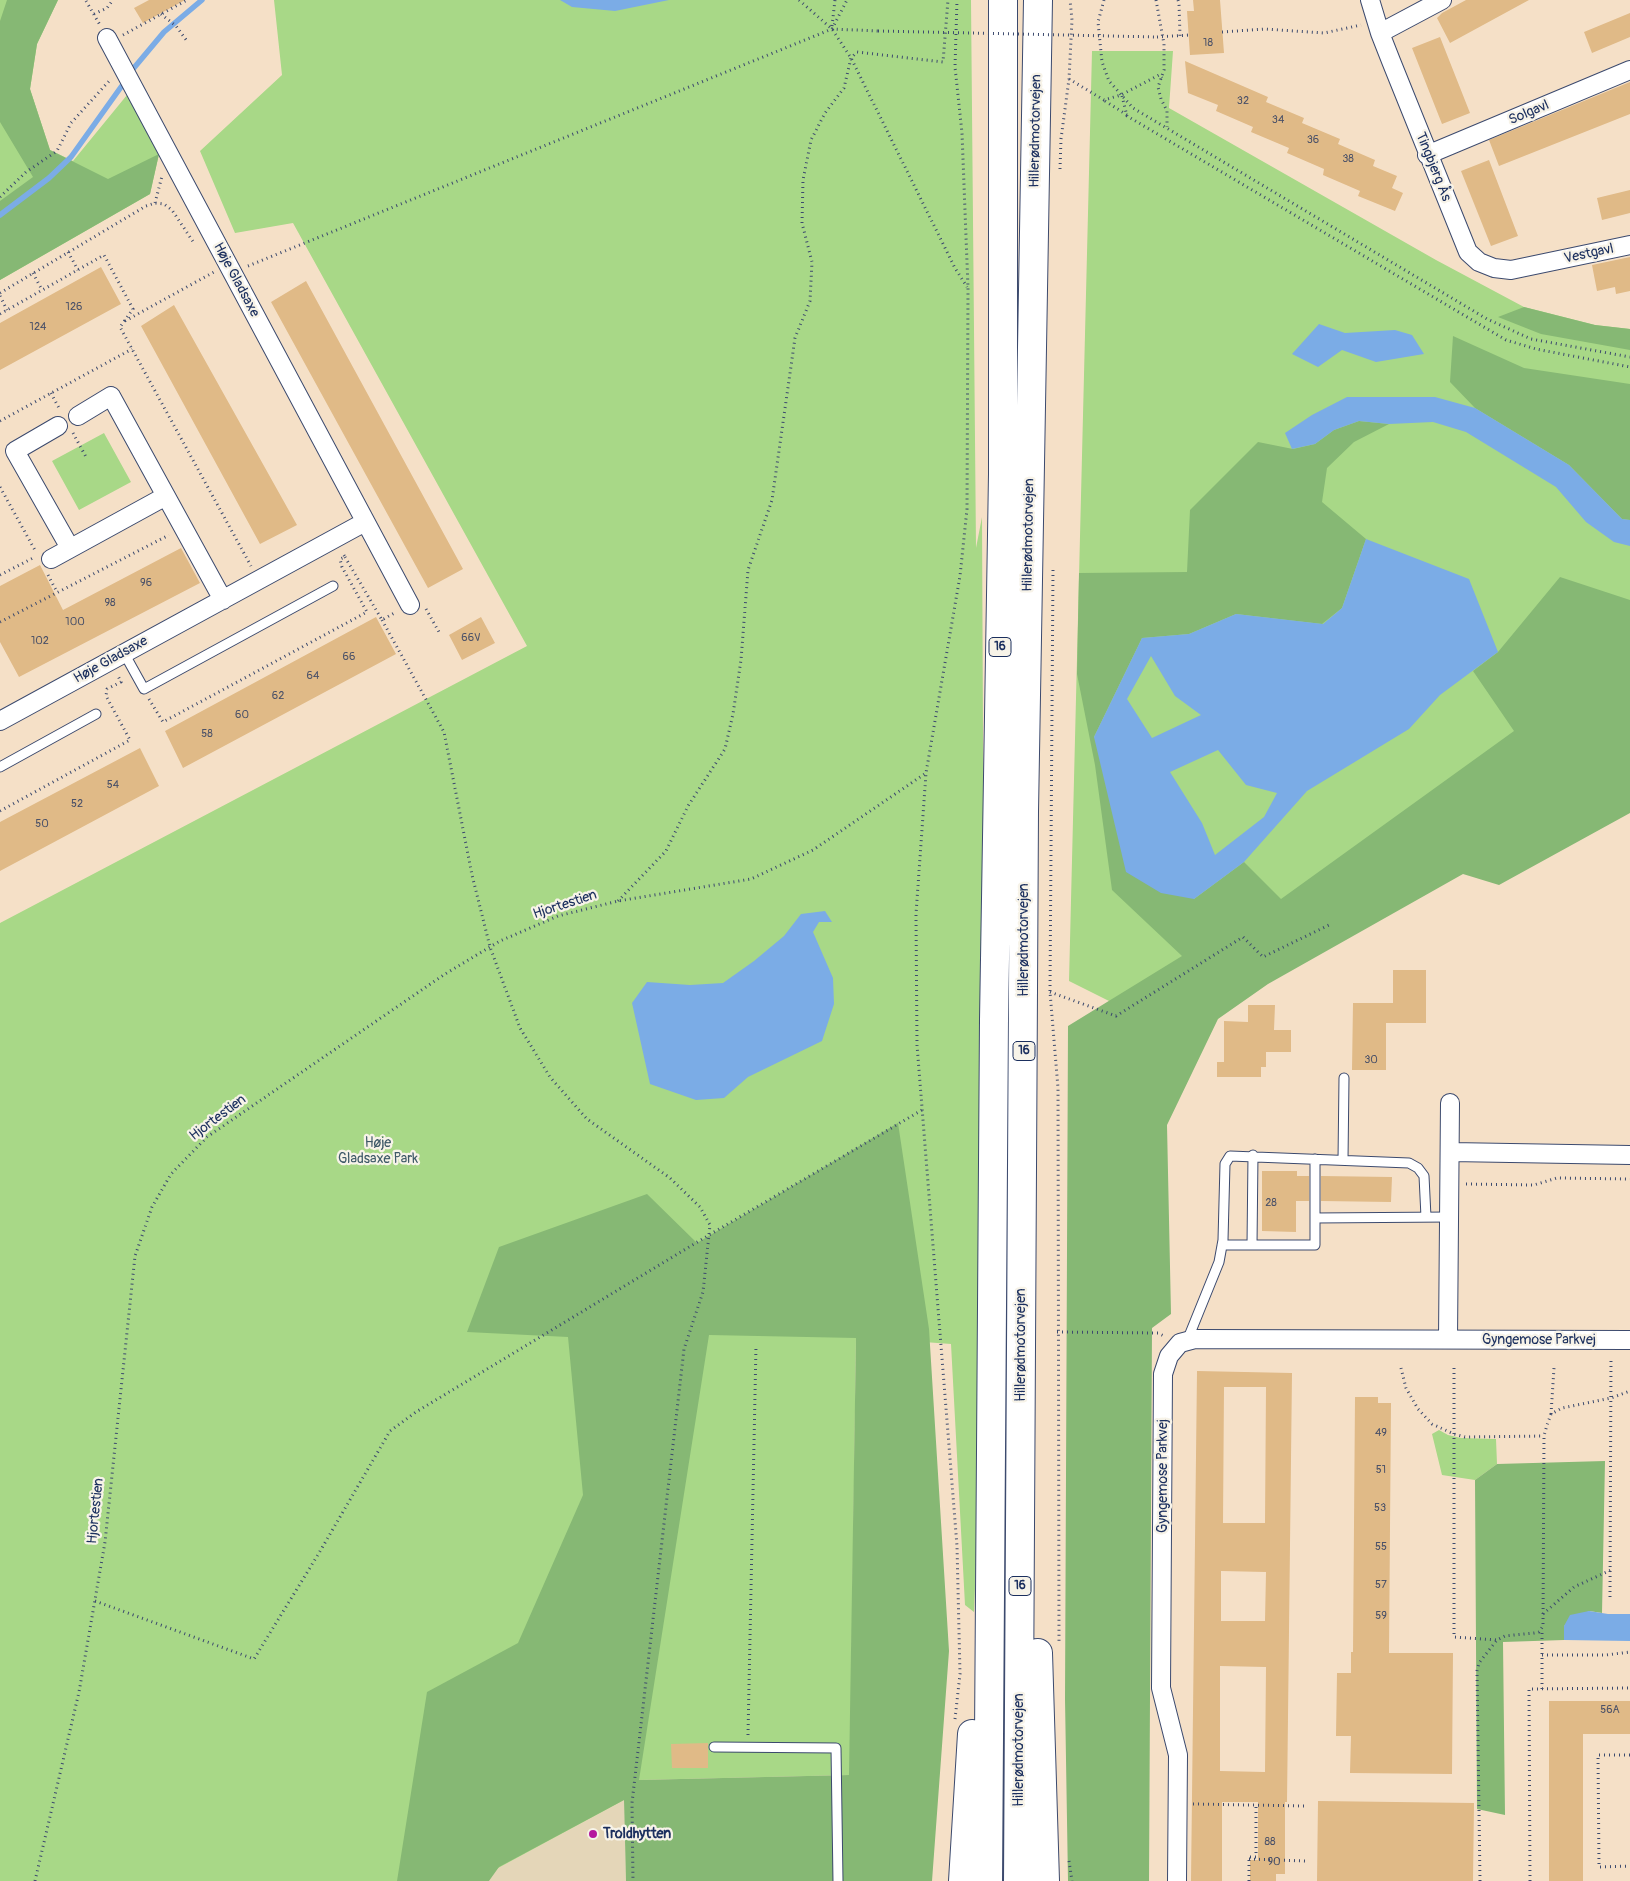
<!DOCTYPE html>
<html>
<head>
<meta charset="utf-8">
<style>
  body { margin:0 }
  canvas { display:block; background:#f5e0c7 }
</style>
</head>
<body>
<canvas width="1630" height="1881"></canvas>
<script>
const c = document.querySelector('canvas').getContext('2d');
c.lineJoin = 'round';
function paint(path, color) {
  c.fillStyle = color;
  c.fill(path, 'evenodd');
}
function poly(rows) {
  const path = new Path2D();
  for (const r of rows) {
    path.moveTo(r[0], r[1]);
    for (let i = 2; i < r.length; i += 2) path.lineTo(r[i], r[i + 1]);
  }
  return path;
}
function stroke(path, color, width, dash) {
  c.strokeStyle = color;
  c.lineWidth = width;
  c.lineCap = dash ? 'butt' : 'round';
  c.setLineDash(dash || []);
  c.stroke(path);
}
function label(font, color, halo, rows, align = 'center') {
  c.font = font + ' Pangolin,sans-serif';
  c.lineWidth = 4.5;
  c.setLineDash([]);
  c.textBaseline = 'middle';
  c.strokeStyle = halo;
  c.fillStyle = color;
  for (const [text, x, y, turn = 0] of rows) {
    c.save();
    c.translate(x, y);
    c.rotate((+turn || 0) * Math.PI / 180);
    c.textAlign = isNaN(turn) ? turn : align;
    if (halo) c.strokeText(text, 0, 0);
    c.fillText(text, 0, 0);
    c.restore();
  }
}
paint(poly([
  [624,1800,626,1881,489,1881,499,1867]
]), '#e4d6b8');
paint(poly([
  [0,0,58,0,37,44,30,89,50,150,73,161,127,95,159,154,150,194,0,280],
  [274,0,971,0,976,548,982,517,985,1161,984,1374,974,1612,965,1605,951,1344,856,1337,850,1775,639,1780,624,1800,474,1881,0,1881,0,923,527,646,293,223,235,233,200,151,282,75],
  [1092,51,1173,51,1169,108,1436,260,1524,307,1595,325,1630,329,1630,737,1248,922,1119,1006,1069,981],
  [104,433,131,482,79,510,52,461],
  [1439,1430,1448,1435,1461,1438,1496,1439,1497,1464,1475,1480,1442,1475,1432,1434]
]), '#a8d887');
paint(poly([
  [7,0,58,0,37,44,30,89,50,150,108,179,159,154,150,194,0,280,0,201,33,177,0,122,0,21],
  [1524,307,1595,325,1630,329,1630,350,1541,334,1498,317],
  [1453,336,1524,368,1630,384,1630,520,1622,519,1569,465,1475,408,1450,382],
  [1359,421,1389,424,1354,442,1327,468,1322,502,1366,539,1342,608,1322,624,1236,614,1189,634,1142,638,1094,737,1194,899,1244,862,1281,899,1514,731,1473,671,1498,652,1560,577,1630,600,1630,813,1499,885,1463,874,1268,984,1218,1019,1167,1125,1171,1314,1152,1328,1149,1881,1068,1881,1065,1699,1068,1026,1182,956,1112,890,1095,765,1077,674,1079,573,1187,572,1190,510,1258,442,1293,449,1315,444,1334,430],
  [898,1123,929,1329,949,1651,932,1881,626,1881,624,1800,499,1867,489,1881,397,1881,427,1692,518,1643,583,1495,568,1337,467,1332,499,1247,647,1194,697,1243],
  [709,1335,856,1338,849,1775,639,1780],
  [1605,1461,1602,1613,1589,1611,1564,1626,1564,1640,1503,1642,1505,1815,1477,1809,1475,1480,1497,1464]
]), '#86b874');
paint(poly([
  [560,0,669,0,615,11,572,7],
  [1319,324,1345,333,1395,330,1412,335,1424,354,1376,362,1342,350,1318,367,1292,354],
  [1347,397,1435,397,1475,408,1569,465,1622,519,1630,520,1630,546,1614,542,1586,522,1556,487,1466,432,1433,422,1389,424,1359,421,1334,430,1315,444,1292,449,1285,433,1312,415],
  [1366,539,1469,579,1498,652,1440,695,1409,729,1307,791,1244,862,1194,899,1161,893,1126,872,1094,737,1142,638,1189,634,1236,614,1323,624,1342,608],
  [1151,656,1175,696,1201,715,1152,738,1127,699],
  [1218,750,1246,785,1277,793,1264,817,1215,855,1202,823,1170,772],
  [825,911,832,922,819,922,813,932,833,978,834,1004,822,1041,748,1077,724,1098,696,1100,650,1084,632,1003,647,982,690,985,723,983,754,961,784,936,801,914],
  [1589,1611,1608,1614,1630,1614,1630,1641,1564,1640,1564,1626,1570,1615]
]), '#7bace6');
stroke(poly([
  [133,69,164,32,202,0],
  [0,215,49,178,71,157,121,87]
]), '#7bace6', 5.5);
paint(poly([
  [149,0,185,0,143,23,134,8],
  [1193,0,1220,0,1224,53,1190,55,1187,11,1194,11],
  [1466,0,1529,0,1450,43,1437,18,1442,13],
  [1630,13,1630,37,1592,53,1584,32],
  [1440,37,1470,113,1442,124,1412,48],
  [1185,61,1268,97,1266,102,1304,118,1302,123,1340,139,1338,144,1375,160,1373,166,1397,176,1392,188,1403,193,1395,211,1358,196,1360,191,1323,175,1324,169,1287,153,1289,148,1251,132,1253,127,1216,111,1218,105,1188,93],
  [1630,82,1630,114,1499,166,1489,140],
  [1489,160,1518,236,1491,246,1461,171],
  [1630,190,1630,213,1602,220,1597,198],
  [1630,257,1630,291,1616,294,1615,287,1597,291,1592,265],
  [101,267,121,304,0,370,0,323],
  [306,281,463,569,428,588,271,302],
  [174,305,297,525,260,544,141,326],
  [181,548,200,583,19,677,0,642,0,586,40,565,63,610],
  [376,617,396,654,183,768,165,731],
  [481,617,495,643,462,660,449,635],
  [140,748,159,786,0,871,0,822],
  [1393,970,1426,970,1426,1023,1386,1023,1386,1070,1352,1070,1353,1003,1393,1003],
  [1248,1005,1275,1005,1274,1030,1291,1030,1291,1052,1266,1052,1266,1067,1261,1067,1261,1077,1217,1077,1217,1062,1224,1062,1224,1021,1248,1022],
  [1262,1171,1297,1171,1297,1176,1309,1176,1309,1201,1296,1201,1296,1232,1262,1231],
  [1321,1176,1392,1177,1391,1202,1321,1201],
  [1197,1371,1292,1373,1287,1802,1285,1802,1285,1874,1276,1874,1276,1881,1250,1881,1250,1860,1258,1860,1258,1802,1222,1802,1222,1881,1191,1881],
  [1224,1387,1266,1387,1265,1523,1223,1523],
  [1221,1571,1266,1572,1265,1621,1221,1621],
  [1220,1666,1266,1667,1265,1772,1220,1771],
  [1355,1397,1378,1397,1378,1403,1391,1403,1389,1653,1453,1653,1452,1774,1350,1773,1351,1736,1336,1736,1337,1673,1351,1673,1351,1652,1353,1652],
  [1549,1701,1630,1701,1630,1734,1583,1734,1583,1881,1549,1881],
  [708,1743,708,1768,672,1768,671,1744],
  [1318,1801,1474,1803,1473,1881,1317,1881]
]), '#e0ba87');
const lane = poly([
  [124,653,144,689,333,586],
  [0,767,96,714],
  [1343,1160,1344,1078],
  [1315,1218,1450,1217],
  [1222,1245,1315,1245,1315,1159],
  [1252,1245,1253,1155],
  [1187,1341,1219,1262,1223,1240,1225,1164,1230,1156,1409,1163,1418,1168,1424,1176,1426,1217],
  [714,1747,836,1748,838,1881]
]);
const street = poly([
  [1370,0,1380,33,1391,61,1468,252,1479,262,1494,268,1511,270,1630,245],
  [1380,33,1442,0],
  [107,38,410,605],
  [1427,155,1630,70],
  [78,416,111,396,223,600],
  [58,426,15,451,70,548],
  [51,559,166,496],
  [0,721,365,522],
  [1451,1152,1630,1155],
  [1448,1339,1450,1103],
  [1177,1881,1178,1755,1161,1688,1163,1374,1169,1356,1180,1343,1195,1339,1630,1340]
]);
const highway = poly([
  [1038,1653,1045,1881],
  [963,1881,972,1734],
  [988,1881,994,1019,1003,474,1003,0],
  [1018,1881,1024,811,1038,0]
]);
stroke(lane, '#3c4a6e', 11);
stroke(street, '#3c4a6e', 20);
stroke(highway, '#3c4a6e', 30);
stroke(poly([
  [799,0,832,29,851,58,955,268,967,287],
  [1104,0,1098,22,1102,62,1109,81,1133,108,1487,319,1531,339,1630,357],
  [1156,0,1164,44,1164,70,1158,87,1161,99,1167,111,1167,127],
  [1178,0,1179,3,1180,36],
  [86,1,100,25],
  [94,14,107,8,113,0],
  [161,14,176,26,187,41],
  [832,26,835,0],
  [832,29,847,0],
  [1222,32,1265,29,1324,33,1361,25],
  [123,35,187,0],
  [1157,37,1189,35],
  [1069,79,1104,100,1121,95,1159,75,1162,78],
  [1122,96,1127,116,1506,340,1536,349,1630,367],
  [1105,101,1127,115],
  [1060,169,1061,139,1069,79,1072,20,1070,0],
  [0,197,26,172,57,151,71,123,110,80],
  [155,203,162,176],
  [68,252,78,270],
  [248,266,832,29,878,31],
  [33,273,42,290],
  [0,293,146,206,155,203,164,204,172,210,194,243],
  [0,296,7,310],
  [0,314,104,255,133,309,120,327,251,566],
  [125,321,214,272],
  [51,393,60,410],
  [0,421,132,349],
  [73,433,86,457],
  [0,487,36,552],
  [345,557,382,620,396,612],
  [1053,570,1050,992,1058,1088,1059,1643],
  [0,575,35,557],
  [48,575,57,592],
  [426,609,439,632],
  [382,620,444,732,472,875,490,947,520,1028,550,1077,587,1119,670,1178,700,1207,710,1225,703,1292,684,1349,632,1803,633,1881],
  [0,622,169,535],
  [149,699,163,722,367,612,342,567,340,559,345,557,342,552],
  [0,811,130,740,106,696,107,689,121,682,118,676],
  [618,901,666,851,688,806,725,749,733,714,741,660,748,570,772,500,795,338,810,301,812,262,802,223,803,180,811,140,825,113,844,88,851,58,857,52,943,62,948,0],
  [1050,992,1116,1016,1243,937,1263,957,1329,925],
  [1466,1184,1534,1185,1557,1178,1630,1179],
  [1057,1332,1158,1333,1164,1336],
  [1401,1368,1406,1388,1418,1409,1432,1424,1454,1434,1465,1437,1544,1436],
  [1454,1368,1454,1637,1497,1640],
  [1551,1414,1554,1368],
  [1610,1597,1611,1357],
  [95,1601,254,1659,319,1553,390,1431,416,1412,709,1235,922,1110],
  [1543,1614,1574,1587,1611,1570],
  [1542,1655,1606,1655,1630,1652],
  [1542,1689,1542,1629],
  [955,1719,960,1674,957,1546,917,1045,916,914,926,773,960,576,967,509,968,288,962,133,955,67,957,0],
  [748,1735,756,1346],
  [1630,1755,1598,1755,1599,1867,1630,1866],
  [1193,1804,1305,1806],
  [1249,1859,1305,1861],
  [1069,1861,1072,1881],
  [35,1881,79,1692,105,1542,135,1256,152,1207,171,1174,207,1137,445,974,500,941,558,916,618,901,751,879,813,850,926,773],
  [1249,1881,1249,1857,1256,1857,1256,1805],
  [1480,1881,1477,1671,1479,1663,1497,1640,1505,1636,1534,1633,1539,1632,1543,1626,1544,1436,1547,1425,1551,1414,1562,1408,1611,1398,1630,1391],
  [1530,1881,1529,1689,1630,1688]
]), '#3c4a6e', 3, [1, 4]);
stroke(lane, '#fff', 9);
stroke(street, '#fff', 18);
stroke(highway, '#fff', 28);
stroke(poly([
  [878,31,1157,37]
]), '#3c4a6e', 3, [1, 4]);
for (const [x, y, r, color] of [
  [593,1834,5,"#b5179e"]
]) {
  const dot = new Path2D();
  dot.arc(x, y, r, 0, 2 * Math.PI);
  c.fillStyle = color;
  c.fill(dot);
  stroke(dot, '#f7f3e8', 2);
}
label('11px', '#4c5268', null, [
  ["18",1208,43],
  ["32",1243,101],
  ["34",1278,120],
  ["36",1313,140],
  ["38",1348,159],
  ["126",74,307],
  ["124",38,327],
  ["96",146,583],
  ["98",110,603],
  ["100",75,622],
  ["66V",471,638],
  ["102",40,641],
  ["66",349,657],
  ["64",313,676],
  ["62",278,696],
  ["60",242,715],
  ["58",207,734],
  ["54",113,785],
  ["52",77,804],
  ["50",42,824],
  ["30",1371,1060],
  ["28",1271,1203],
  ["49",1381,1433],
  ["51",1381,1470],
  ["53",1380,1508],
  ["55",1381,1547],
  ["57",1381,1585],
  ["59",1381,1616],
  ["56A",1610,1710],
  ["88",1270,1842],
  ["90",1274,1862]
]);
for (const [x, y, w] of [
  [1000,647,22],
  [1024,1051,22],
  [1020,1586,22]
]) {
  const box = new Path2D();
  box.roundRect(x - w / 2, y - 9.5, w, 19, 4);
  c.fillStyle = '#f7f3e8';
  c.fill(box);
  stroke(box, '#1b2f5e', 1);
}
label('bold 12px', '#1b2f5e', null, [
  ["16",1000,647],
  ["16",1024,1051],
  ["16",1020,1586]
]);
label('14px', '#1b2f5e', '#f7f3e8', [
  ["Solgavl",1529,113,-23],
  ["Hillerødmotorvejen",1036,131,-89],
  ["Tingbjerg Ås",1433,167,68],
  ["Vestgavl",1589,254,-12],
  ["Høje Gladsaxe",236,280,62],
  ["Hillerødmotorvejen",1029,535,-89],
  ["Høje Gladsaxe",111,660,-29],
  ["Hjortestien",565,905,-18],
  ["Hillerødmotorvejen",1024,940,-90],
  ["Hjortestien",218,1118,-37],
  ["Gyngemose Parkvej",1539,1340],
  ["Hillerødmotorvejen",1021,1345,-90],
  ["Gyngemose Parkvej",1163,1476,-90],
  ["Hjortestien",96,1511,-84],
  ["Hillerødmotorvejen",1019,1750,-90]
]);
label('14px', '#3e5968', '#f7f3e8', [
  ["Høje",378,1143],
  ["Gladsaxe Park",378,1159]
]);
label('bold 14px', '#1b2f5e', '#f7f3e8', [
  ["Troldhytten",603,1834]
], 'left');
</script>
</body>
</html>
